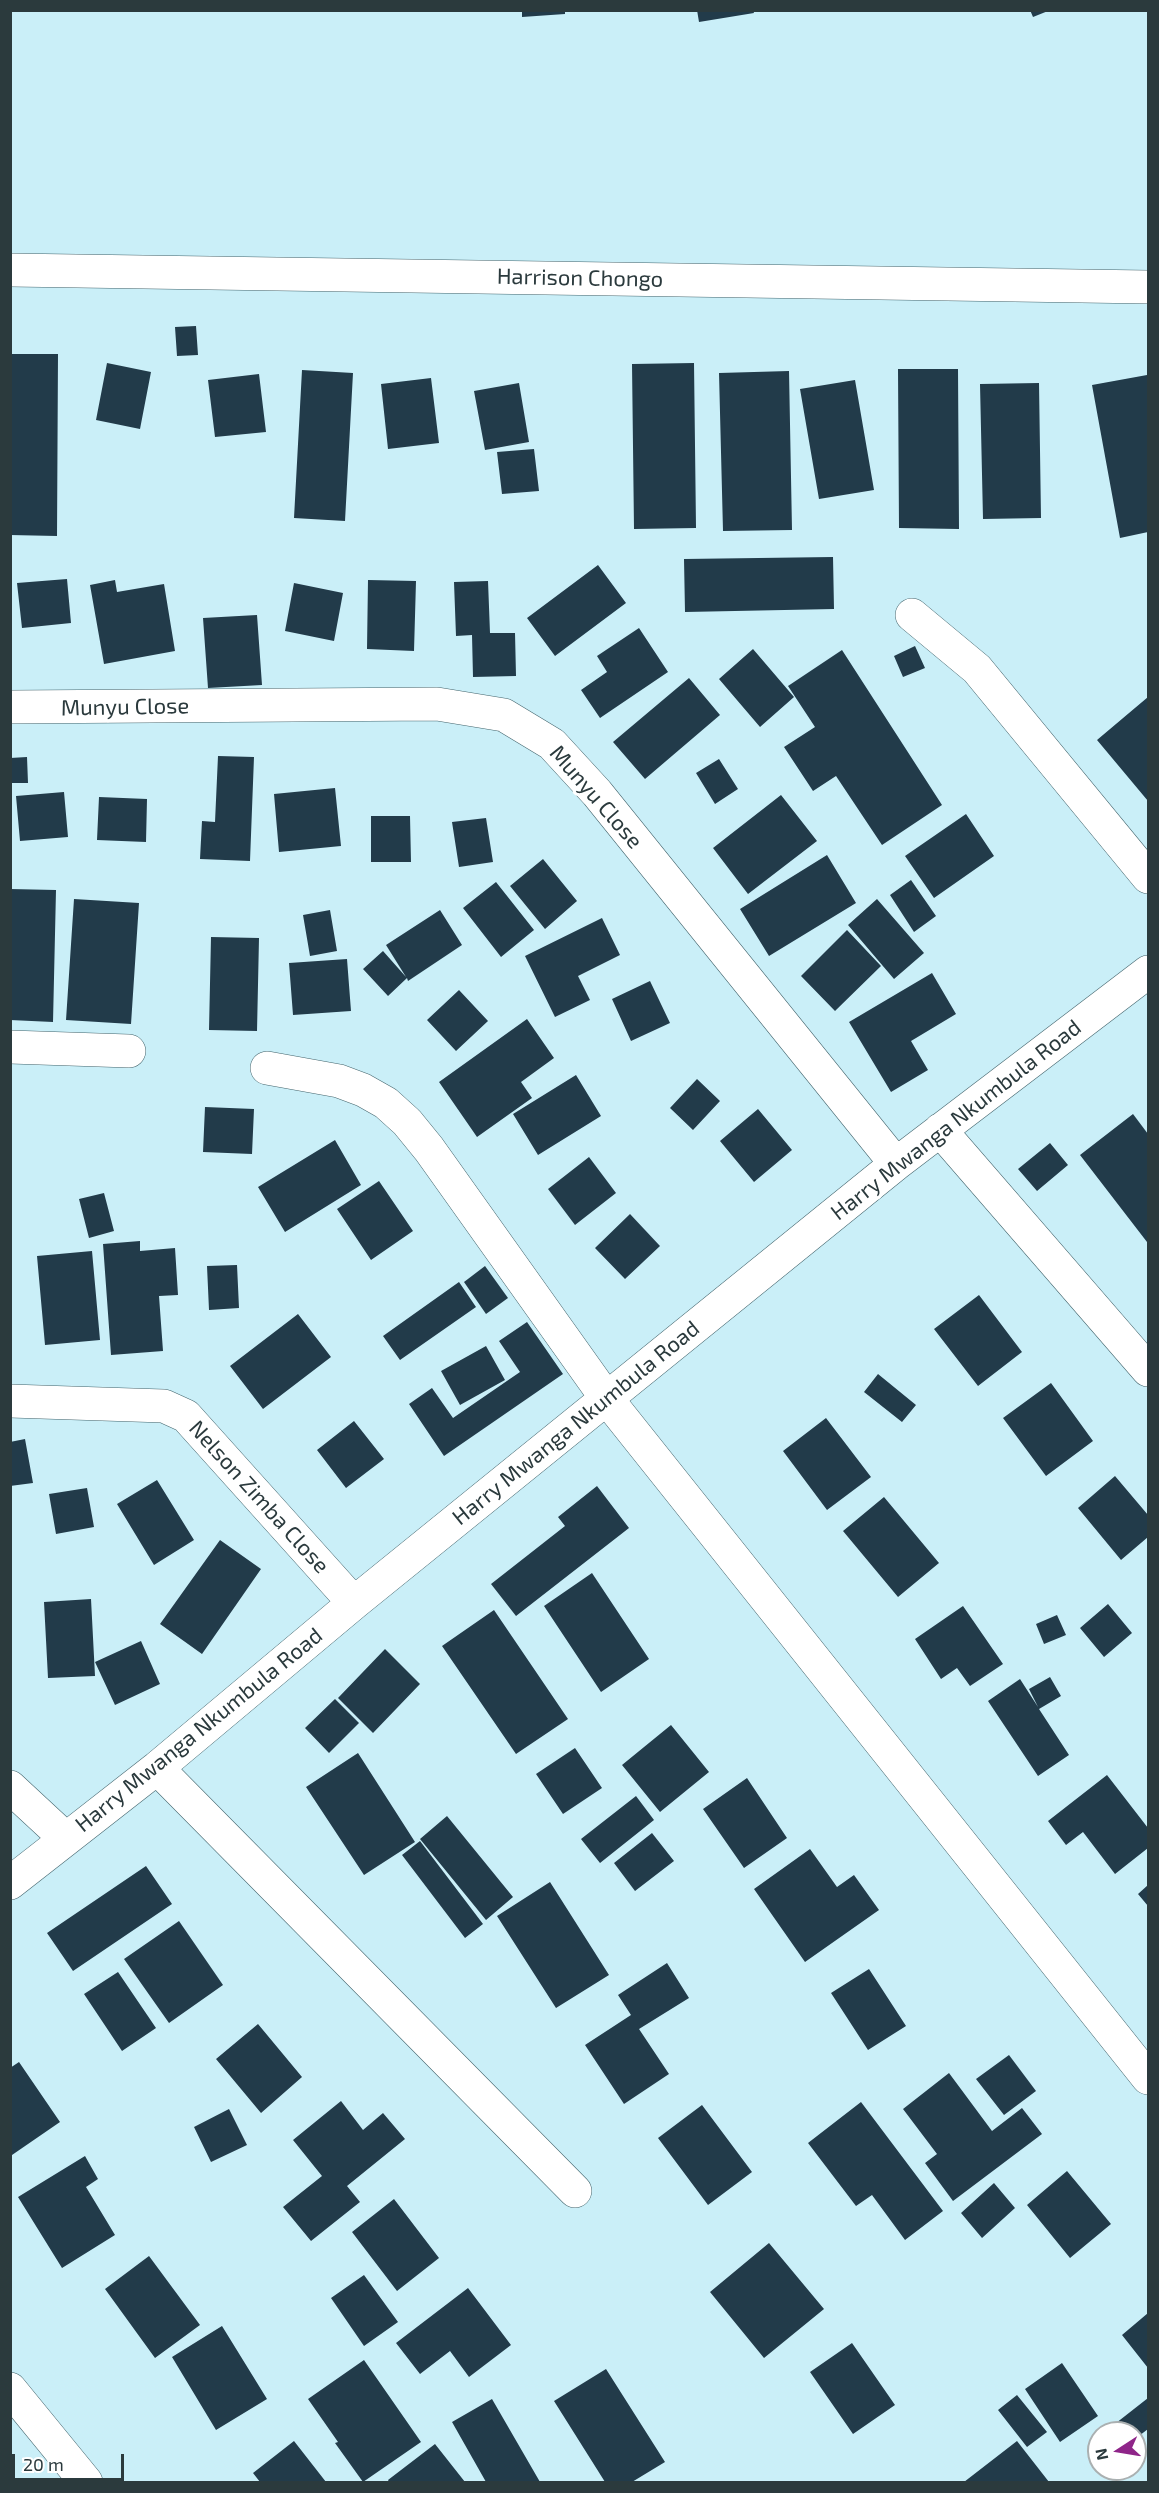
<!DOCTYPE html>
<html>
<head>
<meta charset="utf-8">
<style>
  body { margin:0 }
  #map { position:relative; width:1159px; height:2493px; overflow:hidden; background:#caeff8; font-family:"Exo 2",sans-serif }
  canvas { display:block }
  .frame { position:absolute; inset:0; border:12px solid #2b3a3d; pointer-events:none }
  .north { position:absolute; left:1087px; top:2421px; width:60px; height:60px; box-sizing:border-box; background:#fff; border:2px solid #aab0b1; border-radius:50%; rotate:258deg; font-size:16px; font-weight:700; line-height:24px; text-align:center; color:#2b3a3d }
  .north::after { content:''; display:block; margin:auto; width:21px; height:27px; background:#8f2589; clip-path:polygon(50% 0,100% 100%,50% 72%,0 100%) }
  .scale { position:absolute; left:12px; top:2454px; width:112px; height:27px; box-sizing:border-box; border:3px solid #2b3a3d; border-top:0; padding-left:8px; font-size:18px; line-height:21px; white-space:nowrap; color:#2b3a3d; -webkit-text-stroke:4px #fff; paint-order:stroke }
</style>
</head>
<body>
<div id="map">
<canvas width="1159" height="2493"></canvas>
<div class="frame"></div>
<div class="north">N</div>
<div class="scale">20 m</div>
</div>
<script>
const c = document.querySelector('canvas').getContext('2d');
c.lineJoin = 'round';
function paint(path, color) {
  c.fillStyle = color;
  c.fill(path, 'evenodd');
}
function poly(rows) {
  const path = new Path2D();
  for (const r of rows) {
    path.moveTo(r[0], r[1]);
    for (let i = 2; i < r.length; i += 2) path.lineTo(r[i], r[i + 1]);
  }
  return path;
}
function stroke(path, color, width, dash) {
  c.strokeStyle = color;
  c.lineWidth = width;
  c.lineCap = dash ? 'butt' : 'round';
  c.setLineDash(dash || []);
  c.stroke(path);
}
function label(font, color, halo, rows, align = 'center') {
  c.font = font + ' "Exo 2",sans-serif';
  c.lineWidth = 6;
  c.setLineDash([]);
  c.textBaseline = 'middle';
  c.strokeStyle = halo;
  c.fillStyle = color;
  for (const [text, x, y, turn = 0] of rows) {
    c.save();
    c.translate(x, y);
    c.rotate((+turn || 0) * Math.PI / 180);
    c.textAlign = isNaN(turn) ? turn : align;
    if (halo) c.strokeText(text, 0, 0);
    c.fillText(text, 0, 0);
    c.restore();
  }
}
paint(poly([
  [522,10,565,10,565,14,522,17],
  [697,10,753,10,754,13,699,22],
  [1030,10,1048,10,1048,11,1033,17],
  [196,326,198,355,177,356,175,327],
  [10,354,58,354,57,536,10,535],
  [107,363,151,372,140,429,96,420],
  [694,363,696,528,634,529,632,364],
  [898,369,958,369,959,529,899,528],
  [302,370,353,373,345,521,294,518],
  [789,371,792,530,723,531,719,373],
  [259,374,266,432,215,437,208,380],
  [1147,375,1148,532,1120,538,1092,385],
  [431,378,439,443,388,449,381,384],
  [855,380,874,490,819,499,800,389],
  [519,383,529,442,485,450,474,391],
  [1039,383,1041,518,983,519,980,384],
  [534,449,539,491,502,494,497,452],
  [833,557,834,609,685,612,684,559],
  [598,565,626,603,555,656,527,618],
  [67,579,71,623,22,628,17,583],
  [115,580,117,592,164,584,175,651,104,664,90,585],
  [368,580,416,581,414,651,367,649],
  [488,581,490,633,515,633,516,676,473,677,472,635,456,636,454,582],
  [294,583,343,593,334,641,285,631],
  [257,615,262,685,208,688,203,618],
  [639,628,668,672,600,718,581,690,607,672,597,656],
  [915,646,925,668,903,677,894,656],
  [753,649,794,697,760,727,719,679],
  [842,650,942,805,882,845,836,776,813,791,784,747,815,727,788,686],
  [689,678,720,715,645,779,613,742],
  [1148,697,1148,801,1097,740],
  [218,756,254,757,250,861,200,859,202,821,215,822],
  [27,757,28,783,10,783,10,758],
  [719,759,738,789,715,804,696,773],
  [335,788,341,846,279,852,274,794],
  [64,792,68,837,20,841,16,796],
  [781,795,817,841,748,894,713,848],
  [99,797,147,799,146,842,97,840],
  [966,814,994,856,934,898,905,856],
  [371,816,410,816,411,862,371,862],
  [486,818,493,862,459,867,452,822],
  [827,855,856,903,769,956,740,909],
  [543,859,577,901,545,929,510,886],
  [911,880,936,916,914,932,890,895],
  [496,882,534,930,501,957,463,908],
  [10,889,56,890,53,1022,10,1020],
  [74,899,139,903,131,1024,66,1020],
  [877,899,924,953,894,979,848,925],
  [330,910,337,951,310,956,303,915],
  [440,910,462,945,408,981,407,978,388,996,363,969,383,951,406,977,386,945],
  [602,918,620,955,578,976,590,1000,555,1017,525,956],
  [847,930,881,966,835,1011,801,976],
  [211,937,259,938,257,1031,209,1030],
  [347,959,351,1011,293,1015,289,963],
  [932,973,956,1014,911,1041,928,1070,891,1092,849,1022],
  [650,981,670,1023,631,1041,612,999],
  [459,990,488,1021,456,1051,427,1020],
  [527,1019,554,1058,521,1082,532,1098,477,1137,439,1082],
  [576,1075,601,1116,538,1155,513,1114],
  [697,1079,720,1101,693,1130,670,1108],
  [205,1107,254,1109,252,1154,203,1152],
  [758,1109,792,1150,754,1182,720,1141],
  [1133,1114,1148,1134,1147,1242,1080,1155],
  [335,1140,361,1185,285,1232,258,1187],
  [1050,1143,1068,1165,1037,1191,1018,1169],
  [589,1157,616,1193,575,1225,548,1189],
  [379,1181,413,1231,371,1260,337,1209],
  [104,1193,114,1231,89,1238,79,1199],
  [630,1214,660,1246,625,1279,595,1248],
  [140,1241,140,1251,175,1248,178,1295,159,1296,163,1351,111,1355,103,1244],
  [92,1251,100,1340,45,1345,37,1256],
  [237,1265,239,1308,209,1310,207,1266],
  [485,1266,508,1298,486,1314,464,1282],
  [459,1282,476,1307,400,1360,383,1336],
  [979,1295,1022,1352,978,1386,934,1329],
  [298,1314,331,1357,263,1409,230,1366],
  [527,1322,563,1374,444,1456,409,1404,432,1388,453,1418,520,1372,499,1341],
  [486,1346,505,1380,460,1405,441,1371],
  [878,1374,916,1405,902,1422,864,1392],
  [1051,1383,1093,1441,1046,1476,1003,1418],
  [826,1418,871,1477,827,1510,783,1451],
  [354,1421,384,1459,346,1488,317,1450],
  [25,1439,33,1483,10,1486,10,1442],
  [1115,1476,1148,1515,1148,1537,1121,1560,1078,1508],
  [157,1480,194,1540,154,1565,117,1504],
  [597,1486,629,1528,516,1616,491,1584,565,1526,558,1517],
  [87,1488,94,1527,56,1534,49,1494],
  [884,1497,939,1563,898,1597,843,1531],
  [220,1540,261,1569,202,1654,160,1624],
  [592,1573,649,1659,601,1692,544,1606],
  [91,1599,95,1676,48,1678,44,1602],
  [1108,1604,1132,1633,1104,1657,1080,1628],
  [963,1606,1003,1664,970,1686,957,1668,941,1679,915,1639],
  [494,1610,568,1719,516,1754,442,1646],
  [1057,1615,1066,1635,1044,1644,1036,1624],
  [141,1641,160,1684,115,1705,95,1662],
  [385,1649,420,1684,373,1733,338,1698],
  [1050,1677,1061,1696,1039,1709,1069,1755,1038,1776,988,1701,1020,1679,1038,1707,1029,1689],
  [335,1699,359,1723,329,1753,305,1728],
  [671,1725,709,1772,660,1812,622,1765],
  [575,1748,602,1788,563,1814,536,1774],
  [358,1753,415,1842,364,1875,306,1787],
  [1107,1775,1148,1828,1148,1848,1115,1874,1083,1832,1066,1845,1048,1821],
  [747,1778,787,1838,744,1868,703,1809],
  [636,1796,654,1820,600,1863,581,1839],
  [447,1816,513,1897,486,1920,420,1839],
  [652,1833,674,1861,635,1891,614,1863],
  [420,1841,483,1924,465,1938,402,1855],
  [810,1849,837,1887,854,1875,879,1910,805,1962,754,1889],
  [146,1866,172,1904,73,1971,47,1933],
  [550,1882,609,1975,556,2008,497,1916],
  [1148,1885,1148,1906,1138,1894],
  [179,1921,223,1985,169,2023,124,1959],
  [667,1963,689,1998,639,2029,669,2074,624,2104,585,2045,631,2015,618,1995],
  [869,1969,906,2026,868,2050,831,1993],
  [118,1972,156,2028,122,2051,84,1994],
  [258,2024,302,2077,261,2113,216,2059],
  [1009,2055,1036,2091,1004,2115,976,2079],
  [19,2062,60,2122,12,2155,10,2068],
  [949,2073,992,2131,1022,2108,1042,2134,953,2201,925,2163,937,2154,903,2109],
  [341,2101,363,2130,383,2113,405,2139,347,2186,360,2202,311,2241,283,2207,322,2176,293,2140],
  [861,2102,943,2211,905,2240,872,2195,856,2206,808,2143],
  [702,2105,752,2172,708,2205,658,2138],
  [229,2109,247,2145,211,2162,194,2127],
  [85,2156,98,2179,86,2187,115,2235,62,2268,18,2197],
  [1067,2171,1111,2224,1070,2258,1027,2205],
  [994,2183,1015,2208,982,2238,961,2213],
  [394,2199,439,2258,397,2291,352,2232],
  [769,2243,824,2309,764,2358,710,2292],
  [149,2256,200,2325,155,2358,105,2289],
  [364,2275,398,2322,364,2346,331,2298],
  [468,2288,511,2345,469,2377,450,2351,420,2374,396,2343],
  [1148,2313,1148,2368,1122,2335],
  [222,2326,267,2399,216,2430,172,2357],
  [852,2343,895,2405,853,2434,810,2372],
  [364,2360,421,2442,363,2482,335,2443,338,2442,308,2399],
  [1062,2363,1098,2416,1060,2442,1025,2389],
  [606,2369,665,2462,632,2482,605,2482,554,2401],
  [1017,2395,1047,2432,1027,2447,998,2410],
  [1148,2398,1148,2429,1135,2439,1135,2433,1115,2433,1111,2427],
  [492,2399,540,2482,486,2482,452,2422],
  [294,2441,326,2482,260,2482,253,2473],
  [1017,2441,1049,2482,964,2482],
  [435,2444,465,2482,389,2482,388,2480]
]), '#223b4a');
const minor = poly([
  [10,270,1148,287],
  [912,615,977,669,1148,877],
  [10,707,437,704,504,715,552,744,597,793,896,1164],
  [10,1047,129,1051],
  [267,1068,339,1081,363,1090,386,1103,407,1122,429,1149,607,1399,1148,2078],
  [940,1130,1148,1370],
  [10,1401,164,1406,186,1416,354,1603],
  [157,1768,575,2191],
  [10,1787,66,1839],
  [10,1883,157,1768,354,1603,896,1164,1148,972],
  [10,2389,86,2482]
]);
stroke(minor, '#44656d', 34);
stroke(minor, '#fff', 33);
label('22px', '#2b3a3d', '#fff', [
  ["Harrison Chongo",580,278,1],
  ["Munyu Close",125,707,-1],
  ["Munyu Close",596,797,49],
  ["Harry Mwanga Nkumbula Road",956,1120,-38],
  ["Harry Mwanga Nkumbula Road",576,1423,-39],
  ["Nelson Zimba Close",259,1497,48],
  ["Harry Mwanga Nkumbula Road",199,1730,-39]
]);
</script>
</body>
</html>
